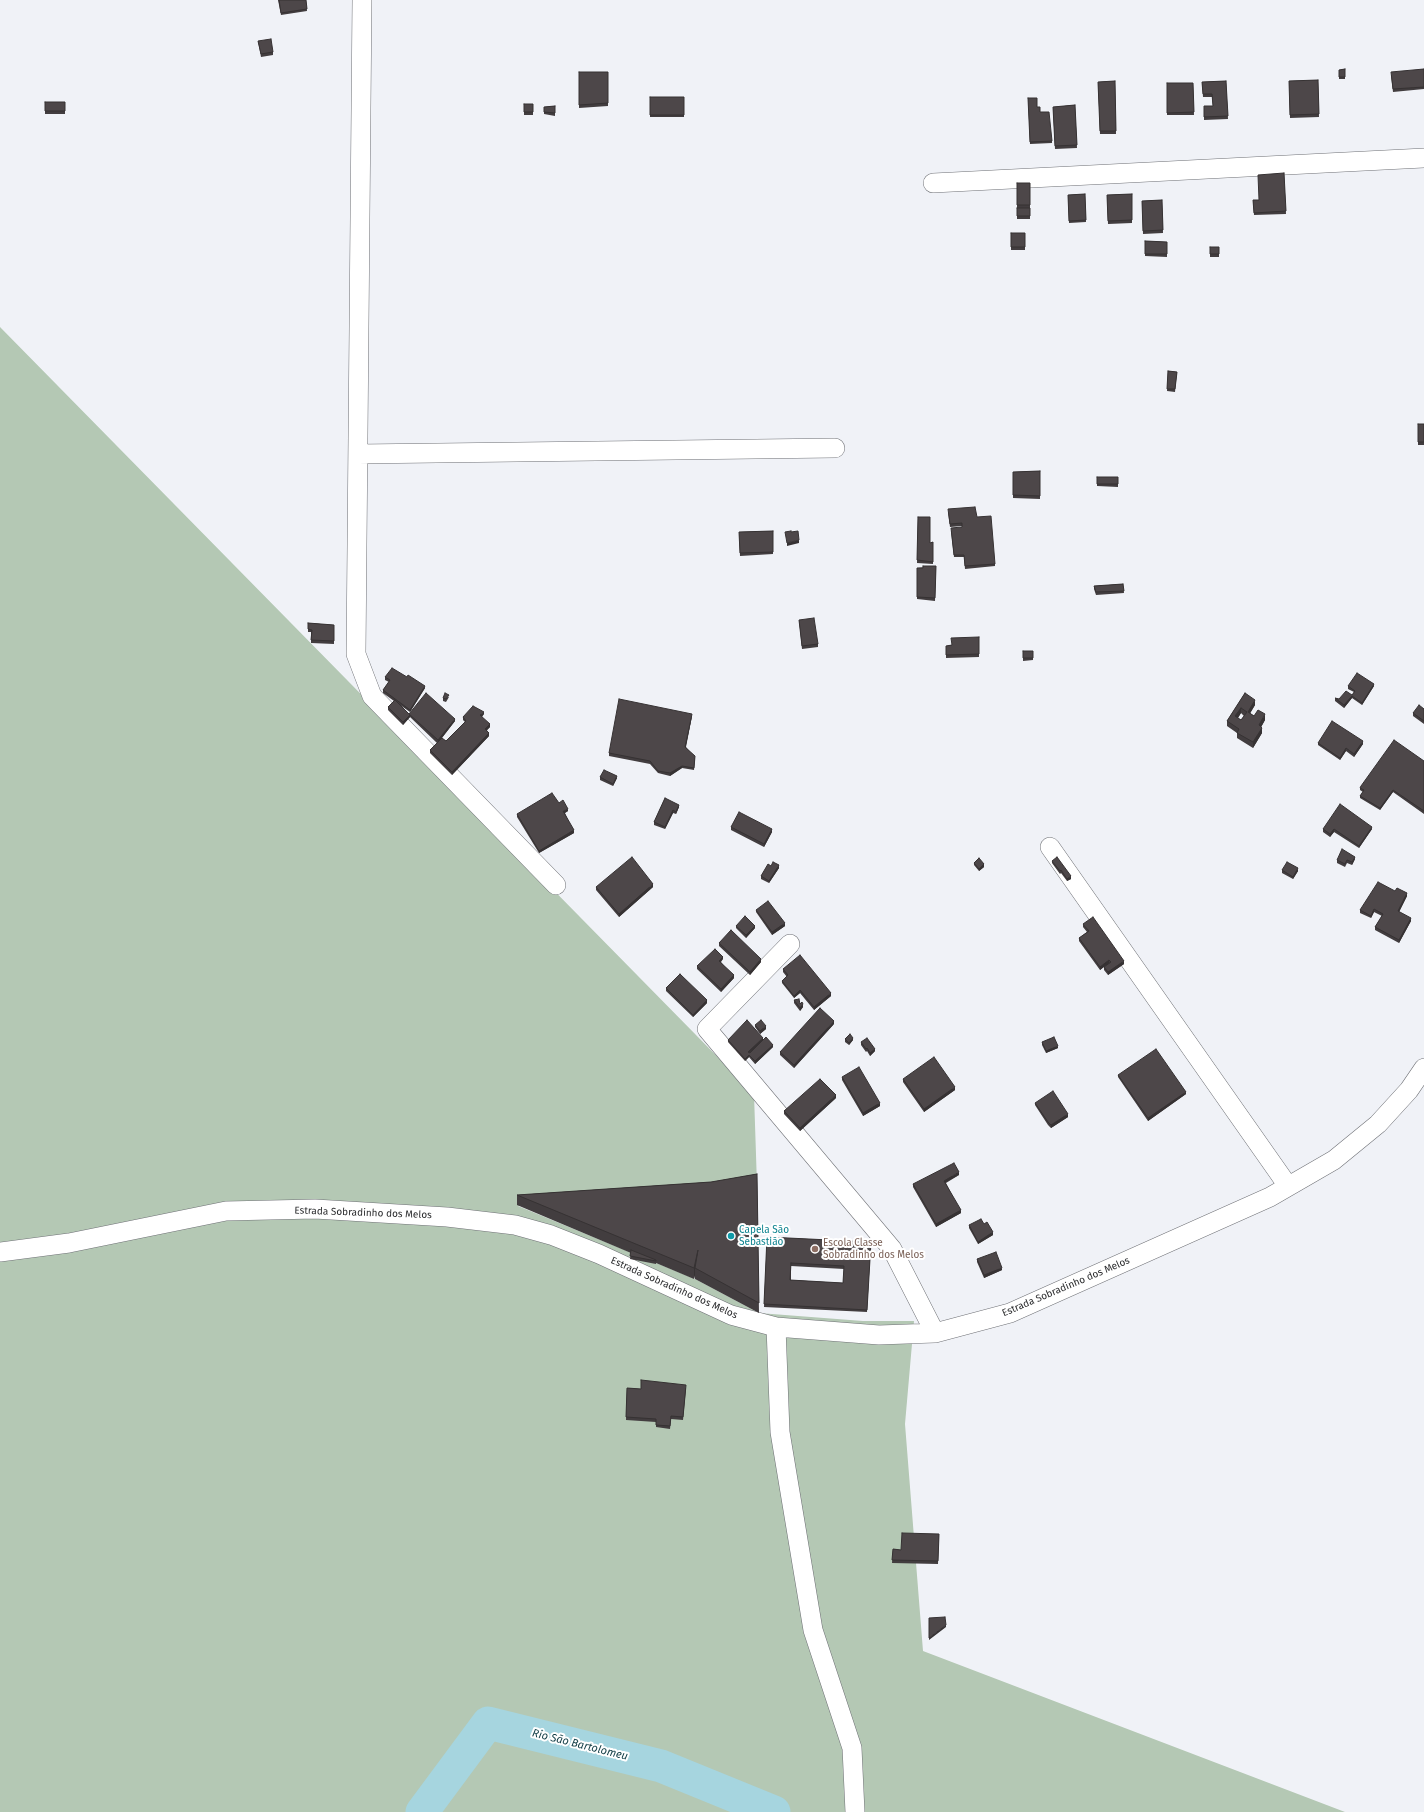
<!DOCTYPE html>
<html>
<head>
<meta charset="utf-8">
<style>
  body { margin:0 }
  canvas { display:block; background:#f0f2f7 }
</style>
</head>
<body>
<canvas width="1424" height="1812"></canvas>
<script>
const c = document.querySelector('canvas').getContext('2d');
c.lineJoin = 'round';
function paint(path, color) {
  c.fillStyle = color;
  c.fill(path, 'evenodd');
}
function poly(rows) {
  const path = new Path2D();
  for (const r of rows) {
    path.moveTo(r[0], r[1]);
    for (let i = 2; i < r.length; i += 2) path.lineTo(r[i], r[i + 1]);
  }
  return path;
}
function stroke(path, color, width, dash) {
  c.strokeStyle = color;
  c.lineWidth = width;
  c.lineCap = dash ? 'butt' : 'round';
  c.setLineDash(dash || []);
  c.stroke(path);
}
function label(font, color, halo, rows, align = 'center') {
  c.font = font + ' "Fira Sans",sans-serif';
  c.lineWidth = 4;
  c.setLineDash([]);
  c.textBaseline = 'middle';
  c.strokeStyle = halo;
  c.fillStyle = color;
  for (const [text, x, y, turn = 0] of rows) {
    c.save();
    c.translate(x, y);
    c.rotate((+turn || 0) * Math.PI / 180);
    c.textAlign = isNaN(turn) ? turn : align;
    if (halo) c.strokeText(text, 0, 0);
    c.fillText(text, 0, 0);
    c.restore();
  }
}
paint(poly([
  [0,327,754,1094,757,1185,518,1206,695,1279,759,1313,863,1321,914,1321,905,1424,923,1651,1345,1812,0,1812]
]), '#b4c8b4');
stroke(poly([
  [422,1812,488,1723,661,1766,774,1812]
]), '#a6d5df', 33);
const minor = poly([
  [362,0,356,654,372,696,556,885],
  [933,183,1424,158],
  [358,454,835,448],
  [1050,847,1288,1186],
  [790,944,707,1029,892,1249,935,1333],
  [0,1252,69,1243,226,1211,315,1209,447,1217,515,1225,551,1235,599,1254,731,1315,776,1327,879,1335,935,1333,1010,1313,1270,1197,1334,1160,1378,1124,1409,1090,1424,1068],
  [776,1327,780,1432,813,1630,852,1748,855,1812]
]);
stroke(minor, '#6f7176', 20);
stroke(minor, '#fff', 19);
paint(poly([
  [278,0,306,0,307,11,281,15],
  [258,41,273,52,273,55,261,57],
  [1345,69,1345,79,1339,79,1339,70],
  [1424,69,1424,89,1393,92,1391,75],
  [579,72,608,72,608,106,579,108],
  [1318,80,1319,117,1290,118,1289,81],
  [1115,81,1116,134,1100,134,1098,82],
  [1226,81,1228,119,1204,120,1204,106,1213,106,1212,97,1203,97,1202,82],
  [1167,83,1193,83,1194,115,1167,115],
  [650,97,684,97,684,117,650,117],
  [1028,98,1037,107,1052,141,1052,143,1030,144],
  [45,102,65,102,65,114,45,114],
  [524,104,533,104,533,115,524,115],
  [1075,105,1077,148,1055,149,1053,107],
  [555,106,555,116,544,114,544,107],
  [1284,173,1286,214,1254,215,1253,200,1259,200],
  [1017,183,1030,183,1030,208,1017,208],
  [1085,194,1086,222,1069,223,1068,195],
  [1132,194,1132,223,1108,224,1107,195],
  [1162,200,1163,233,1143,234,1142,201],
  [1017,208,1030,208,1030,219,1017,219],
  [1011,233,1025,233,1025,250,1011,250],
  [1145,241,1167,242,1167,257,1145,256],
  [1210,247,1219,247,1219,257,1210,257],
  [1168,371,1177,372,1175,392,1167,391],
  [1418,424,1424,424,1424,445,1418,445],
  [1040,471,1040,499,1013,498,1013,472],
  [1097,477,1118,477,1118,487,1097,486],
  [948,512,977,517,995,564,995,566,965,569,964,557,954,557,951,531,962,527,962,526,950,527],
  [918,517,930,543,933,542,933,564,917,563],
  [773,531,773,554,740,556,739,532],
  [936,566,935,601,917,599,917,568],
  [1123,584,1124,593,1096,595,1094,589,1094,586],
  [799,620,818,644,818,647,802,649],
  [308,623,334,625,334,644,311,643,311,632,308,632],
  [979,637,979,657,946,658,946,646,952,645],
  [1023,651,1033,651,1033,660,1023,661],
  [385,677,425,688,410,712,400,705,409,714,455,721,441,739,446,741,465,722,463,720,463,717,484,714,482,717,490,727,487,730,489,736,452,775,430,753,430,750,437,743,410,717,403,725,388,710,388,707,394,701,383,693,383,690,389,682,385,680],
  [1348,686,1374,686,1362,705,1352,698,1344,708,1335,701,1335,698,1339,699,1352,695,1354,692,1348,689],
  [1245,693,1255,705,1250,713,1254,716,1265,720,1261,727,1262,733,1253,748,1237,738,1237,733,1227,726,1227,721],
  [1241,713,1244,716,1241,720,1238,718],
  [449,697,446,702,443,701,443,698],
  [1424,709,1424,724,1413,716,1413,713],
  [692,716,686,747,695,758,694,770,682,768,670,776,658,773,650,764,609,756,609,753],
  [1318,743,1363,744,1354,757,1346,751,1340,760,1318,745],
  [1424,761,1424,814,1393,792,1380,810,1360,798,1360,796,1363,792,1360,790,1360,788],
  [600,777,617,778,613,786,600,780],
  [665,798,679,807,676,814,673,813,665,829,654,825,654,822],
  [568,811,565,813,574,833,539,853,517,817,517,814],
  [731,827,772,832,764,847,731,830],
  [1323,829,1372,829,1359,848,1334,832,1330,837,1323,832],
  [1355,859,1352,865,1347,863,1345,867,1337,863,1337,860],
  [1052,861,1071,879,1067,881,1061,873,1060,874,1052,863],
  [974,863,984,867,979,871,974,865],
  [771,866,779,868,769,883,761,879,761,876],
  [1282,870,1298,871,1293,879,1282,873],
  [596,887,653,887,619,917,596,890],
  [1395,891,1407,896,1399,912,1411,921,1399,943,1375,930,1375,927,1382,916,1374,912,1371,918,1360,913,1360,910],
  [756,910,785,926,772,935,756,912],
  [1083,924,1124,964,1108,975,1104,970,1104,967,1109,963,1100,970,1079,941,1079,938,1087,932,1083,927],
  [736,926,755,928,746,938,736,928],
  [719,943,761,962,750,975,719,946],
  [723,959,721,962,734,978,721,992,697,969,697,966],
  [783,969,831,996,814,1010,800,993,794,998,782,983,782,981,787,977,783,972],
  [666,988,707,1003,693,1017,666,991],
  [794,1000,800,1004,803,1007,800,1011,794,1003],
  [834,1024,794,1068,780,1055,780,1052],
  [755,1025,766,1029,760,1034,755,1027],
  [845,1039,853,1040,849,1045,845,1042],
  [728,1040,763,1040,773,1047,755,1064,749,1057,745,1061,728,1042],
  [861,1042,875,1051,870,1056,867,1051,866,1052,861,1045],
  [1042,1042,1058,1048,1046,1053,1042,1045],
  [1118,1075,1186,1094,1148,1121,1118,1077],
  [842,1077,880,1106,863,1116,842,1080],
  [903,1079,955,1090,924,1112,903,1082],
  [836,1098,800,1131,784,1114,784,1111],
  [1035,1103,1068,1117,1051,1128,1048,1125,1035,1105],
  [757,1174,759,1313,695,1279,695,1275,694,1279,656,1263,656,1264,630,1259,631,1253,517,1205,517,1195,711,1182],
  [959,1175,946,1183,961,1213,936,1227,913,1187,913,1184],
  [984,1224,993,1235,978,1244,969,1228,969,1225],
  [767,1237,871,1242,867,1312,764,1307],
  [791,1266,844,1269,843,1283,791,1280],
  [977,1259,1002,1270,984,1278,977,1262],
  [627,1388,641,1389,686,1388,683,1420,671,1419,670,1429,656,1427,656,1422,626,1420],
  [939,1534,938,1564,892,1563,893,1549,901,1550]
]), '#423d3f');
paint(poly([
  [799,540,799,543,787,546,787,543],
  [1374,684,1374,686,1362,705,1362,703],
  [425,686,425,688,410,712,410,710],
  [1352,696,1352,698,1344,708,1344,705],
  [1255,700,1255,705,1248,717,1248,712],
  [1241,708,1241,713,1235,722,1235,716],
  [484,712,484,714,480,718,480,715],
  [692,714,692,716,685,750,685,747],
  [1265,714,1265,720,1259,731,1259,725],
  [410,715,410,717,403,725,403,722],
  [455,719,455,721,438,743,438,740],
  [490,724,490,727,485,732,485,729],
  [1262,728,1262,733,1253,748,1253,742],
  [489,733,489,736,452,775,452,772],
  [1363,741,1363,744,1354,757,1354,754],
  [1346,748,1346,751,1340,760,1340,758],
  [682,766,682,768,670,776,670,773],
  [617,776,617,778,613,786,613,784],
  [1393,790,1393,792,1380,810,1380,808],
  [679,805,679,807,676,814,676,812],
  [568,809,568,811,563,814,563,811],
  [673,810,673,813,665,829,665,827],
  [1372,827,1372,829,1359,848,1359,846],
  [772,829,772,832,764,847,764,844],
  [1334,829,1334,832,1330,837,1330,834],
  [574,830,574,833,539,853,539,851],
  [1355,857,1355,859,1352,865,1352,862],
  [984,864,984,867,979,871,979,869],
  [779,865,779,868,769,883,769,881],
  [1298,868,1298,871,1293,879,1293,877],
  [1071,876,1071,879,1067,881,1067,879],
  [653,884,653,887,619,917,619,914],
  [1407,893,1407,896,1398,914,1398,911],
  [1374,909,1374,912,1371,918,1371,916],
  [1411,918,1411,921,1399,943,1399,940],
  [785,923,785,926,772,935,772,932],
  [755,926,755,928,746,938,746,935],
  [723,957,723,959,719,963,719,961],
  [761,959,761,962,750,975,750,972],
  [1109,960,1109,963,1100,970,1100,967],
  [1124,961,1124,964,1108,975,1108,972],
  [734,975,734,978,721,992,721,989],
  [800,990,800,993,794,998,794,996],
  [831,993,831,996,814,1010,814,1007],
  [707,1000,707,1003,693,1017,693,1015],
  [803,1004,803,1007,800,1011,800,1008],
  [834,1021,834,1024,794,1068,794,1065],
  [766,1026,766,1029,760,1034,760,1031],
  [763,1038,763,1041,748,1054,748,1052],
  [853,1038,853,1040,849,1045,849,1043],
  [773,1045,773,1047,755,1064,755,1061],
  [1058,1046,1058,1048,1046,1053,1046,1051],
  [875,1049,875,1051,870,1056,870,1053],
  [749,1055,749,1057,745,1061,745,1059],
  [955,1087,955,1090,924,1112,924,1109],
  [1186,1092,1186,1094,1148,1121,1148,1118],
  [836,1095,836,1098,800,1131,800,1128],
  [880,1103,880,1106,863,1116,863,1113],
  [1068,1114,1068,1117,1051,1128,1051,1125],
  [959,1172,959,1175,944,1183,944,1181],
  [961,1210,961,1213,936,1227,936,1224],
  [993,1232,993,1235,978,1244,978,1242],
  [698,1250,695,1268,695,1275,694,1279,694,1268],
  [1002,1268,1002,1270,984,1278,984,1275],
  [946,1625,946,1627,929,1640,929,1638]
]), '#363233');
const building = poly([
  [279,0,306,0,307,9,281,13,279,0],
  [271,39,273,52,261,54,258,41,271,39],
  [1345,69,1345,77,1339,77,1339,70,1345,69],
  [1424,69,1424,87,1393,89,1391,72,1424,69],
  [579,72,608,72,608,103,579,105,579,72],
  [1318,80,1319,114,1290,115,1289,81,1318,80],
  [1115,81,1116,131,1100,131,1098,82,1115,81],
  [1226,81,1228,116,1204,117,1204,106,1213,106,1212,94,1203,94,1202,82,1226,81],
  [1167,83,1193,83,1194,112,1167,113,1167,83],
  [650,97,684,97,684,115,650,115,650,97],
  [1028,98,1037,98,1037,107,1040,107,1040,112,1049,112,1052,141,1030,142,1028,98],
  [45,102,65,102,65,111,45,111,45,102],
  [524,104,533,104,533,112,524,112,524,104],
  [1075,105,1077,145,1055,146,1053,107,1075,105],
  [555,106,555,113,544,112,544,107,555,106],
  [1284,173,1286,211,1254,213,1253,200,1259,200,1258,175,1284,173],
  [1017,183,1030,183,1030,205,1017,205,1017,183],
  [1085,194,1086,220,1069,221,1068,195,1085,194],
  [1132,194,1132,220,1108,221,1107,195,1132,194],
  [1162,200,1163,230,1143,231,1142,201,1162,200],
  [1017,208,1030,208,1030,216,1017,216,1017,208],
  [1011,233,1025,233,1025,247,1011,247,1011,233],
  [1145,241,1167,242,1167,254,1145,254,1145,241],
  [1210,247,1219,247,1219,254,1210,254,1210,247],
  [1168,371,1177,372,1175,389,1167,389,1168,371],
  [1418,424,1424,424,1424,442,1418,442,1418,424],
  [1040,471,1040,496,1013,495,1013,472,1040,471],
  [1097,477,1118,477,1118,484,1097,484,1097,477],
  [975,507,977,517,991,516,995,564,965,566,964,555,954,555,951,528,962,527,962,523,950,524,948,509,975,507],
  [918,517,930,517,930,543,933,542,933,562,917,560,918,517],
  [773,531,773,552,740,553,739,532,773,531],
  [791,531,791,532,798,531,799,540,787,543,785,532,791,531],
  [923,566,936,566,935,598,917,597,917,568,923,568,923,566],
  [1123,584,1124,591,1096,592,1094,586,1123,584],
  [814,618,818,644,802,646,799,620,814,618],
  [308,623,334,625,334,641,311,640,312,630,308,629,308,623],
  [979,637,979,654,946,655,946,646,952,645,951,638,979,637],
  [1023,651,1033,651,1033,658,1023,658,1023,651],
  [392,668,407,677,408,675,425,686,410,710,383,690,390,680,385,677,392,668],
  [1357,673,1374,684,1362,703,1352,696,1344,705,1335,698,1339,699,1346,691,1352,695,1355,691,1348,686,1357,673],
  [426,693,455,719,438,740,409,714,426,693],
  [445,693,449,695,446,699,443,698,445,693],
  [1245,693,1255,700,1248,712,1254,716,1258,710,1265,714,1259,725,1262,728,1253,742,1237,733,1239,729,1227,721,1245,693],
  [1241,708,1247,712,1241,720,1235,716,1241,708],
  [619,699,692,714,685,747,695,756,694,768,682,766,670,773,658,771,650,761,609,753,619,699],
  [395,700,410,715,403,722,388,707,395,700],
  [1419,705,1424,709,1424,721,1413,713,1419,705],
  [473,706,484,712,480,715,490,724,485,729,489,733,452,772,430,750,442,738,446,741,466,721,463,717,473,706],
  [1332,721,1363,741,1354,754,1346,748,1340,758,1318,743,1332,721],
  [1394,740,1424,761,1424,811,1393,790,1380,808,1360,796,1364,790,1360,788,1361,786,1394,740],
  [604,770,617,776,613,784,600,777,604,770],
  [552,793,559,803,563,800,568,809,563,811,574,830,539,851,517,814,552,793],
  [665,798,679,805,676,812,673,810,665,827,654,822,665,798],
  [1340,804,1372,827,1359,846,1334,829,1330,834,1323,829,1340,804],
  [739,812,772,829,764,844,731,827,739,812],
  [1342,849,1355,857,1352,862,1347,860,1345,864,1337,860,1342,849],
  [632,857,653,884,619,914,596,887,632,857],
  [1057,857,1071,876,1067,879,1061,870,1060,871,1052,861,1057,857],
  [979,858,984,864,979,869,974,863,979,858],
  [773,862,779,865,769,881,761,876,768,864,771,866,773,862],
  [1287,862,1298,868,1293,877,1282,870,1287,862],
  [1378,882,1395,891,1397,888,1407,893,1398,911,1411,918,1399,940,1375,927,1383,914,1374,909,1371,916,1360,910,1378,882],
  [768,901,785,923,772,932,756,910,768,901],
  [745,916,755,926,746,935,736,926,745,916],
  [1093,917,1124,961,1108,972,1104,967,1111,962,1109,960,1100,967,1079,938,1089,931,1083,924,1093,917],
  [731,930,761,959,750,972,719,943,731,930],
  [715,949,723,957,719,961,734,975,721,989,697,966,715,949],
  [800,955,831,993,814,1007,800,990,794,996,782,981,788,975,783,969,800,955],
  [680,974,707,1000,693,1015,666,988,680,974],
  [799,999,800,1004,802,1002,803,1004,800,1008,794,1000,799,999],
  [820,1008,834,1021,794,1065,780,1052,820,1008],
  [747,1020,763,1038,748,1052,750,1053,766,1037,773,1045,755,1061,749,1055,745,1059,728,1040,747,1020],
  [761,1020,766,1026,760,1031,755,1025,761,1020],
  [850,1034,853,1038,849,1043,845,1039,850,1034],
  [1054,1037,1058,1046,1046,1051,1042,1042,1054,1037],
  [867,1038,875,1049,870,1053,867,1048,866,1049,861,1042,867,1038],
  [1156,1049,1186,1092,1148,1118,1118,1075,1156,1049],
  [934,1057,955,1087,924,1109,903,1079,934,1057],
  [859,1067,880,1103,863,1113,842,1077,859,1067],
  [820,1079,836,1095,800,1128,784,1111,820,1079],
  [1053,1091,1068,1114,1051,1125,1048,1122,1035,1103,1053,1091],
  [954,1163,959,1172,944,1181,961,1210,936,1224,913,1184,954,1163],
  [757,1174,759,1303,695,1268,698,1250,694,1268,517,1195,711,1182,757,1174],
  [981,1219,984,1224,987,1222,993,1232,978,1242,969,1225,981,1219],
  [767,1237,871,1242,867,1310,764,1304,767,1237],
  [791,1263,844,1266,843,1283,790,1280,791,1263],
  [631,1250,656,1260,656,1261,630,1256,631,1250],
  [996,1252,1002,1268,984,1275,977,1259,996,1252],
  [641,1380,686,1385,683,1417,671,1416,670,1426,656,1425,656,1419,626,1417,627,1388,641,1389,641,1380],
  [902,1533,939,1534,938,1561,892,1560,893,1549,901,1550,902,1533],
  [945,1617,946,1625,929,1638,929,1618,945,1617]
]);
paint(building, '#4d4749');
stroke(building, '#363233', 1);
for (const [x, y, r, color] of [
  [731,1236,4,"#0f9aa8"],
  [815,1249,4,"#8d6e63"]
]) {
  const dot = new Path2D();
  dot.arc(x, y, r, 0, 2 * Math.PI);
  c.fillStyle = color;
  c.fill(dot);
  stroke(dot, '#fff', 1.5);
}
label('10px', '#2b2c2e', '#fff', [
  ["Estrada Sobradinho dos Melos",363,1213,2],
  ["Estrada Sobradinho dos Melos",1066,1287,-23],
  ["Estrada Sobradinho dos Melos",674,1288,24]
]);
label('10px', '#0d838f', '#fff', [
  ["Capela São",739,1230],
  ["Sebastião",739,1242]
], 'left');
label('10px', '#785e54', '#fff', [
  ["Escola Classe",823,1243],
  ["Sobradinho dos Melos",823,1255]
], 'left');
label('italic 11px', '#113d45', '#fff', [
  ["Rio São Bartolomeu",580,1745,14]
]);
</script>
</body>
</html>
